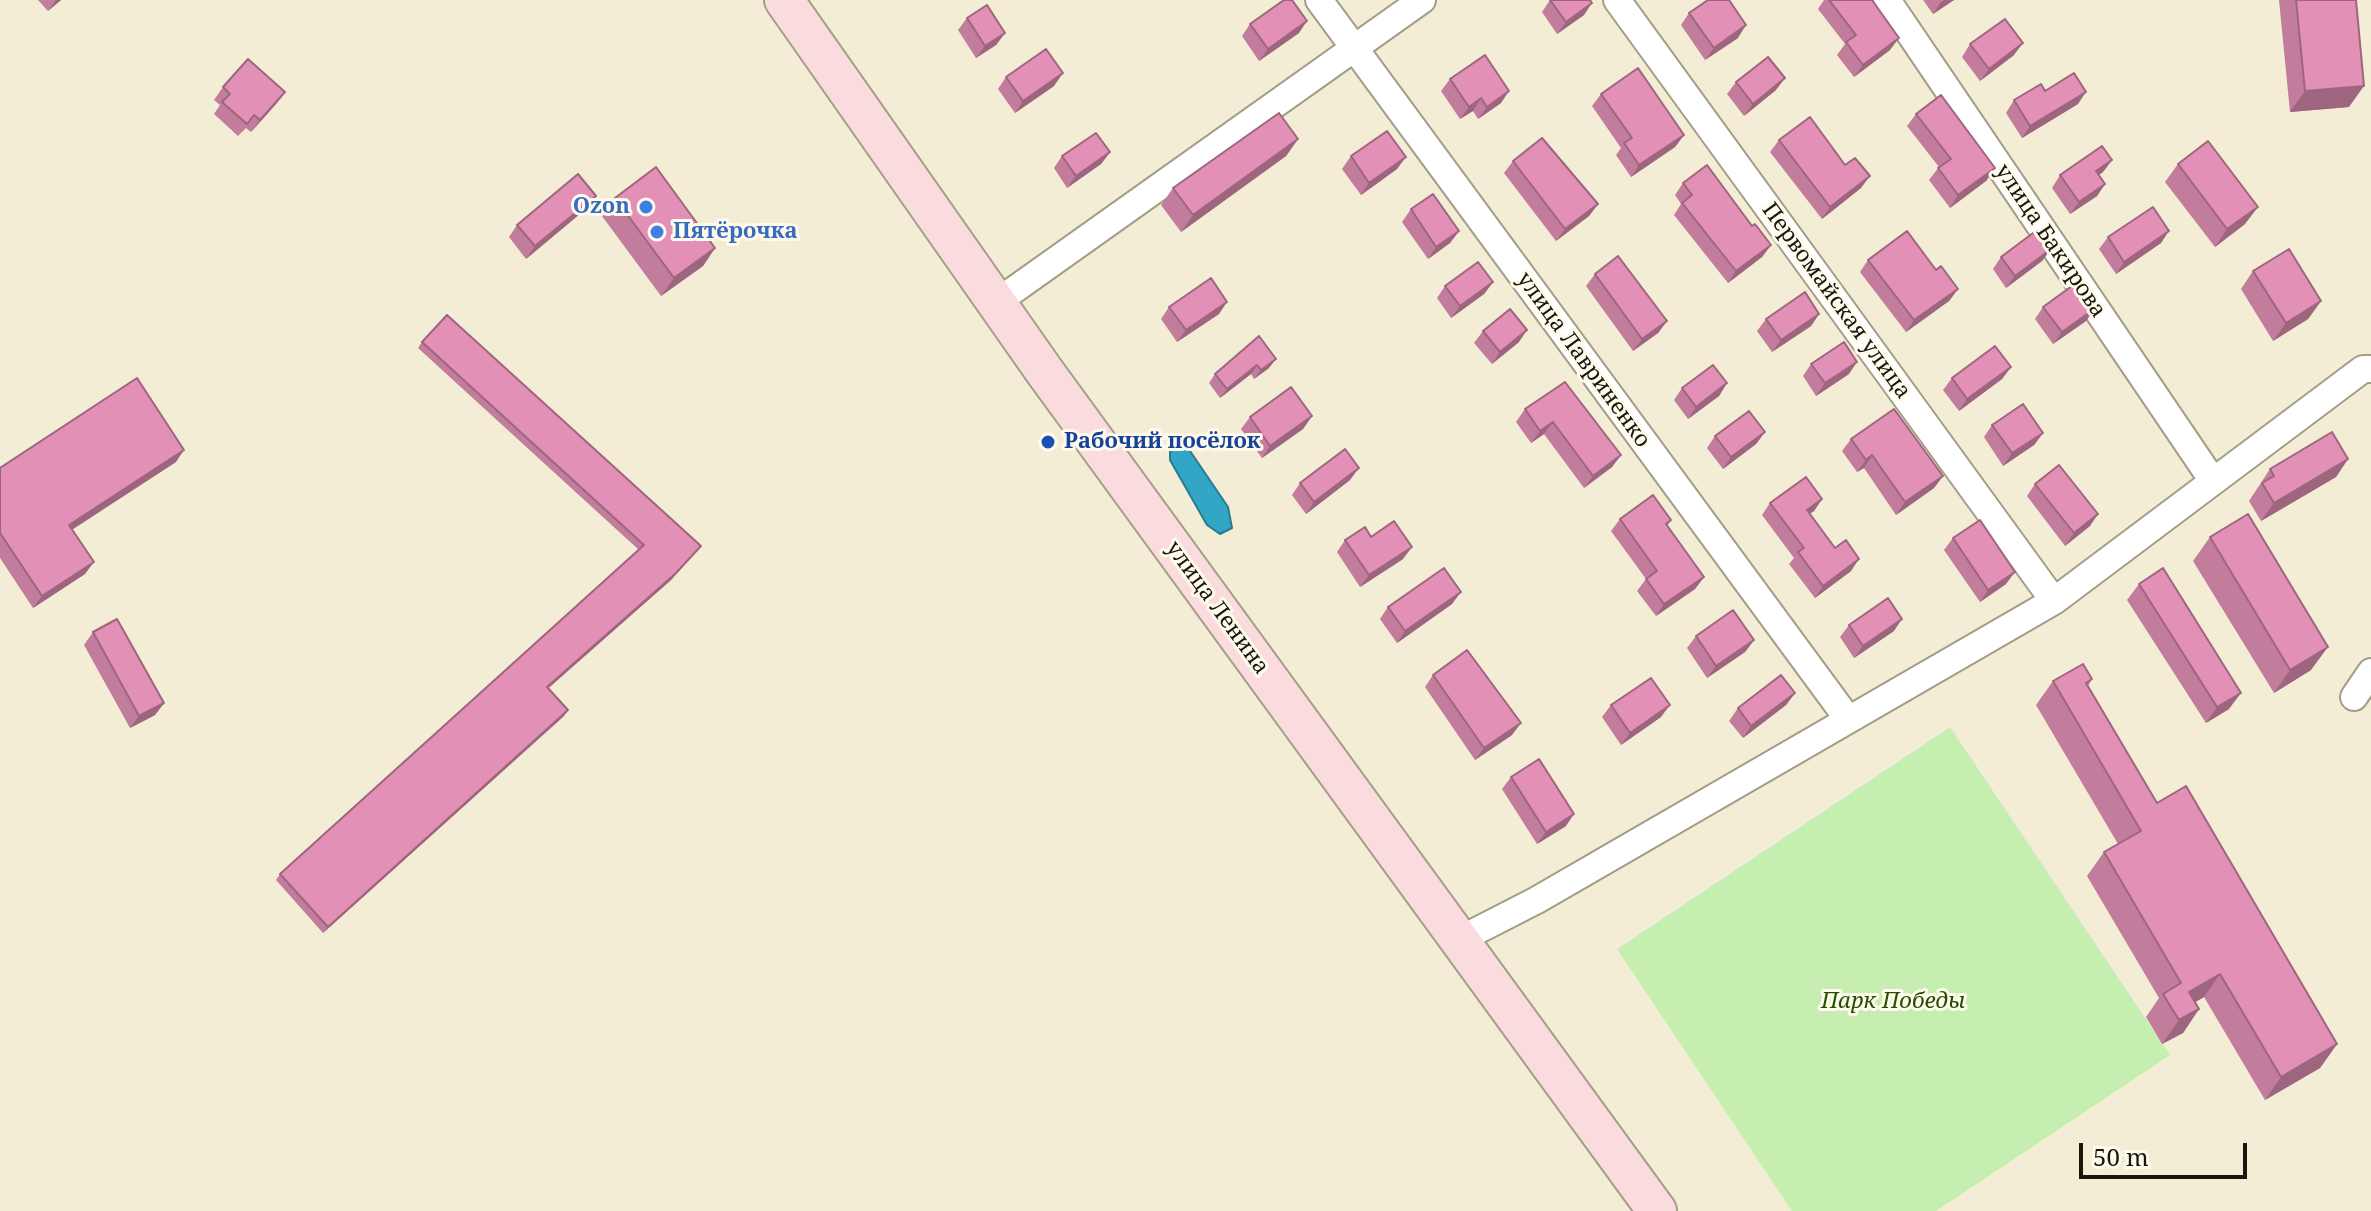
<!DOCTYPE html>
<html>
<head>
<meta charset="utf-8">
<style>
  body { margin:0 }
  #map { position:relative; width:2371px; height:1211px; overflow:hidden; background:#f4edd5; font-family:"Noto Serif",serif }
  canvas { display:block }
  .scale { position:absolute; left:2079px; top:1143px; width:168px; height:36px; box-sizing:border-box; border:4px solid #18160d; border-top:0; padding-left:10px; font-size:24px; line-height:28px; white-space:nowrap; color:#18160d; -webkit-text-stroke:6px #fefaec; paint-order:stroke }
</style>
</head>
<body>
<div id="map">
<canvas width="2371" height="1211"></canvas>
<div class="scale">50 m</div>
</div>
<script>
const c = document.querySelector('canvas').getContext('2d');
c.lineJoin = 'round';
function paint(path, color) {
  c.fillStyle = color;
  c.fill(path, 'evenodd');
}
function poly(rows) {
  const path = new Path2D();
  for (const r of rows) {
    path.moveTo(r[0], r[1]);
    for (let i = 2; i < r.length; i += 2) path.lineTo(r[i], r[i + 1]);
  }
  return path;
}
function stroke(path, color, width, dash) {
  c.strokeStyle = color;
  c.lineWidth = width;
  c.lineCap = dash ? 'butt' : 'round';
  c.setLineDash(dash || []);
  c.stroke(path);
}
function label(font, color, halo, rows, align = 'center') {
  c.font = font + ' "Noto Serif",serif';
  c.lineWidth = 6;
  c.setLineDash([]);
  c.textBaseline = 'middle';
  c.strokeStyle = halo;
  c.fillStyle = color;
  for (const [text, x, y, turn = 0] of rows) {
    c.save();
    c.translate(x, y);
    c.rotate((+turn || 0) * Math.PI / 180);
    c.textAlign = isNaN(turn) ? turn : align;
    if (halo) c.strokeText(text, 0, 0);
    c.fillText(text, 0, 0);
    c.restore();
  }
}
paint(poly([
  [1950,727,2170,1055,1936,1211,1792,1211,1617,949]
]), '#c6eeb0');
const water = poly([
  [1177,445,1188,448,1228,507,1232,528,1220,534,1207,525,1170,460,1170,452,1177,445]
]);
paint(water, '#32a6c5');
stroke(water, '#2a7b8e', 2);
const street = poly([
  [1319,0,1848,719],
  [1617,0,2054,601],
  [1887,0,2213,481],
  [997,302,1422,0],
  [2354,697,2371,672],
  [1459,940,1537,900,2054,601,2363,369,2371,369]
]);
const secondary = poly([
  [784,0,1045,372,1657,1211]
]);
stroke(street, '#a39d87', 30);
stroke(secondary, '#a39d87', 42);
stroke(street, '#fff', 26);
stroke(secondary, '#fbdcde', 38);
paint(poly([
  [38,0,61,0,48,11],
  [1550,0,1584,15,1557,34,1542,12],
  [1824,0,1872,0,1890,50,1854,77,1837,55,1845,44,1818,9],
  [1923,0,1954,0,1933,14],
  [2279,0,2356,0,2349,107,2290,112],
  [1689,13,1738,38,1705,60,1681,25],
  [967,18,1005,33,996,45,976,58,958,30],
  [1250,24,1299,33,1259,61,1242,36],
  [1970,44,2014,55,1980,81,1962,57],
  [1006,77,1054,86,1015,113,998,89],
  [1450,79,1501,103,1478,119,1473,111,1460,119,1441,91],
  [1736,82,1776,90,1744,116,1727,94],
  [223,87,285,92,276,104,251,132,246,128,238,136,214,114,220,105,214,100],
  [2045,91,2078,104,2022,138,2006,113,2014,100],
  [1601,94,1684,135,1675,147,1631,177,1616,155,1621,148,1592,106],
  [1916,114,1995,168,1986,181,1950,208,1929,180,1939,167,1907,126],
  [1298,139,1286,156,1181,232,1161,205,1173,188],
  [1779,140,1861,188,1822,219,1770,152],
  [1110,152,1101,164,1067,188,1054,168,1062,156],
  [1351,156,1397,169,1361,195,1342,169],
  [2112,160,2103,172,2099,175,2105,184,2097,196,2070,214,2052,188,2060,175],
  [1513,161,1598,204,1589,216,1556,241,1504,173],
  [2178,164,2245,224,2215,247,2165,182],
  [1683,183,1752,226,1771,245,1762,257,1728,283,1674,215,1681,204,1675,195],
  [615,198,715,248,703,266,661,296,602,216],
  [587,208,526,259,509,237,517,225],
  [1411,209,1459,231,1450,243,1428,259,1402,222],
  [2108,237,2161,243,2116,274,2099,249],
  [2051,249,2042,261,2006,288,1993,269,2001,257],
  [1868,260,1936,270,1958,289,1949,301,1906,332,1860,272],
  [2253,271,2321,301,2308,319,2273,341,2241,289],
  [1595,274,1667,321,1658,333,1633,351,1586,286],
  [1493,282,1484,294,1451,318,1437,298,1445,286],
  [1169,307,1219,314,1177,342,1161,319],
  [2043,307,2094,309,2086,321,2053,344,2035,319],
  [1819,314,1811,326,1772,352,1757,331,1766,319],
  [1483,331,1519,342,1492,364,1474,343],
  [1259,336,1269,368,1254,379,1251,374,1220,398,1209,383,1215,374],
  [422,342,701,546,671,580,548,688,564,716,323,933,276,880,280,874,639,550,418,348],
  [1811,364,1849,374,1816,396,1803,376],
  [2011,367,2002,379,1959,411,1943,390,1952,378],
  [1565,382,1621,455,1612,467,1584,488,1544,434,1531,443,1516,422,1525,409],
  [1727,383,1719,396,1688,419,1674,400,1682,388],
  [1312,416,1303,429,1262,458,1241,429,1250,417],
  [1992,425,2043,433,2034,445,2003,466,1984,437],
  [1765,432,1756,444,1723,469,1707,448,1715,436],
  [1851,439,1943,476,1934,488,1896,515,1864,468,1857,472,1842,451],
  [2348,459,2336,477,2261,521,2249,501,2270,469],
  [176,462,72,529,85,574,33,608,0,558,0,468],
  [1350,480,1306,514,1292,495,1300,483],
  [2035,484,2090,526,2065,546,2027,496],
  [1822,499,1814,511,1809,514,1851,571,1815,598,1789,564,1794,558,1762,515,1770,503],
  [1620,519,1671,520,1667,526,1704,577,1695,589,1656,616,1637,591,1646,579,1611,531],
  [1371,537,1403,559,1360,587,1337,552,1345,540],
  [2210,537,2311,670,2274,693,2193,561],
  [1953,538,2006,584,1980,602,1944,550],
  [2139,584,2229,709,2206,723,2127,600],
  [1452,604,1397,643,1380,619,1388,607],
  [1849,625,1894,631,1854,658,1840,637],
  [93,632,164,703,155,715,130,728,84,645],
  [1696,636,1754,640,1745,652,1707,678,1687,648],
  [1433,675,1512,735,1475,760,1425,687],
  [2092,679,2088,686,2157,803,2337,1044,2320,1068,2265,1100,2204,997,2195,1002,2199,1009,2183,1033,2162,1044,2146,1017,2159,998,2087,876,2104,852,2118,844,2036,705,2053,681],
  [1795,693,1786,705,1743,738,1729,721,1738,708],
  [1611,705,1661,717,1621,745,1602,717],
  [1511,777,1566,826,1537,844,1502,789]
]), '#c27c9c');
paint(poly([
  [56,0,61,0,48,11],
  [1945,0,1954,0,1933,14,1941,2],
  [1592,3,1584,15,1557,34,1566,22],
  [1307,21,1299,33,1259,61,1268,49],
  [1746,25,1738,38,1705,60,1714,48],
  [1005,33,996,45,976,58,985,46],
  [1899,38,1890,50,1854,77,1863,65],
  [2023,43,2014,55,1980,81,1989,69],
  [1063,73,1054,86,1015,113,1023,101],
  [1785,78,1776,90,1744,116,1753,104],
  [2364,86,2349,107,2290,112,2305,91],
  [1509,91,1501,103,1478,119,1487,107],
  [285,92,276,104,251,132,260,120],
  [2086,92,2078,104,2022,138,2030,126],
  [1481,98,1473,111,1460,119,1469,107],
  [1684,135,1675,147,1631,177,1639,165],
  [1298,139,1286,156,1181,232,1193,215],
  [1110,152,1101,164,1067,188,1076,176],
  [1406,157,1397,169,1361,195,1369,183],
  [2112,160,2103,172,2088,183,2096,171],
  [1995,168,1986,181,1950,208,1958,195],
  [1870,176,1861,188,1822,219,1830,207],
  [2105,184,2097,196,2070,214,2079,202],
  [596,196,587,208,526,259,535,246],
  [1598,204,1589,216,1556,241,1565,229],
  [2258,207,2245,224,2215,247,2227,229],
  [1459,231,1450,243,1428,259,1436,247],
  [2169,231,2161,243,2116,274,2124,262],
  [1771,245,1762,257,1728,283,1736,271],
  [715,248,703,266,661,296,674,278],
  [2051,249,2042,261,2006,288,2015,276],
  [1493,282,1484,294,1451,318,1460,306],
  [1958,289,1949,301,1906,332,1914,320],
  [2321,301,2308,319,2273,341,2286,323],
  [1227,302,1219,314,1177,342,1186,330],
  [2094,309,2086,321,2053,344,2062,332],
  [1819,314,1811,326,1772,352,1781,340],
  [1667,321,1658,333,1633,351,1642,339],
  [1527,330,1519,342,1492,364,1500,352],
  [1276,359,1269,368,1254,379,1261,370],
  [1857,362,1849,374,1816,396,1825,383],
  [1257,365,1251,374,1220,398,1227,389],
  [2011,367,2002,379,1959,411,1967,399],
  [1727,383,1719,396,1688,419,1696,407],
  [1312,416,1303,429,1262,458,1270,446],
  [1553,422,1544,434,1531,443,1540,431],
  [1765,432,1756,444,1723,469,1731,457],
  [2043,433,2034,445,2003,466,2012,453],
  [184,450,176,462,61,537,69,525],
  [1621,455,1612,467,1584,488,1593,476],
  [1872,455,1864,468,1857,472,1866,460],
  [2348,459,2336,477,2261,521,2274,503],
  [1359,468,1350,480,1306,514,1314,502],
  [1943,476,1934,488,1896,515,1905,502],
  [1822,499,1814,511,1798,522,1807,510],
  [2098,514,2090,526,2065,546,2074,533],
  [701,546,671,580,543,693,547,687],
  [1412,547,1403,559,1360,587,1369,575],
  [1859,559,1851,571,1815,598,1823,586],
  [94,562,85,574,33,608,42,596],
  [2015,572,2006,584,1980,602,1988,590],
  [1704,577,1695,589,1656,616,1664,604],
  [1461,592,1452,604,1397,643,1405,631],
  [1902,619,1894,631,1854,658,1863,646],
  [1754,640,1745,652,1707,678,1716,666],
  [2328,647,2311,670,2274,693,2290,670],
  [1795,693,1786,705,1743,738,1751,726],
  [2241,693,2229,709,2206,723,2217,707],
  [164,703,155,715,130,728,139,716],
  [1670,705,1661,717,1621,745,1630,733],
  [568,710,564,716,323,933,328,927],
  [1521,723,1512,735,1475,760,1484,748],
  [1574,814,1566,826,1537,844,1546,832],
  [2220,974,2204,997,2175,1014,2189,992],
  [2199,1009,2183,1033,2162,1044,2179,1020],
  [2337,1044,2320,1068,2265,1100,2281,1077]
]), '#9e657f');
const building = poly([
  [1284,0,1292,0,1307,21,1268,49,1250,24,1284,0],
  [1550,0,1590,0,1592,3,1566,22,1550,0],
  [1708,0,1729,0,1746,25,1714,48,1689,13,1708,0],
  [1829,0,1872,0,1899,38,1863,65,1846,42,1856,35,1829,0],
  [2296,0,2356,0,2364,86,2305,91,2296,0],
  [987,5,1005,33,985,46,967,18,987,5],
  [2005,19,2023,43,1989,69,1970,44,2005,19],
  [1046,49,1063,73,1023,101,1006,77,1046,49],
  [1485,55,1509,91,1487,107,1481,98,1469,107,1450,79,1485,55],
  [1768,57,1785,78,1753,104,1736,82,1768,57],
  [248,59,285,92,260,120,254,115,247,124,222,102,230,94,223,87,248,59],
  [1638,68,1684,135,1639,165,1624,143,1632,138,1601,94,1638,68],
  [2074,73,2086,92,2030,126,2014,100,2041,84,2045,91,2074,73],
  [1941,95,1995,168,1958,195,1938,168,1951,159,1916,114,1941,95],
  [1279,113,1298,139,1193,215,1173,188,1279,113],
  [1810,117,1845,165,1855,158,1870,176,1830,207,1779,140,1810,117],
  [1387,131,1406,157,1369,183,1351,156,1387,131],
  [1096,133,1110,152,1076,176,1062,156,1096,133],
  [1542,138,1598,204,1565,229,1513,161,1542,138],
  [2208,141,2258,207,2227,229,2178,164,2208,141],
  [2102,146,2112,160,2096,171,2105,184,2079,202,2060,175,2102,146],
  [1707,165,1752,226,1755,224,1771,245,1736,271,1682,203,1692,195,1683,183,1707,165],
  [656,167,715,248,674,278,615,198,656,167],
  [578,174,596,196,535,246,517,225,578,174],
  [1433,194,1459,231,1436,247,1411,209,1433,194],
  [2153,207,2169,231,2124,262,2108,237,2153,207],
  [2037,230,2051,249,2015,276,2001,257,2037,230],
  [1907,231,1936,270,1941,266,1958,289,1914,320,1868,260,1907,231],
  [2289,249,2321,301,2286,323,2253,271,2289,249],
  [1618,256,1667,321,1642,339,1595,274,1618,256],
  [1478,262,1493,282,1460,306,1445,286,1478,262],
  [1211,278,1227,302,1186,330,1169,307,1211,278],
  [2076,283,2094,309,2062,332,2043,307,2076,283],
  [1805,292,1819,314,1781,340,1766,319,1805,292],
  [1510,309,1527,330,1500,352,1483,331,1510,309],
  [447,315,701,546,675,574,547,687,568,710,328,927,280,874,644,545,422,342,447,315],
  [1259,336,1276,359,1261,370,1257,365,1227,389,1215,374,1259,336],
  [1844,342,1857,362,1825,383,1811,364,1844,342],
  [1995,346,2011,367,1967,399,1952,378,1995,346],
  [1713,365,1727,383,1696,407,1682,388,1713,365],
  [137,378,184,450,69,525,94,562,42,596,0,533,0,468,137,378],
  [1565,382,1621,455,1593,476,1553,422,1540,431,1525,409,1565,382],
  [1291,387,1312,416,1270,446,1250,417,1291,387],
  [2023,404,2043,433,2012,453,1992,425,2023,404],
  [1894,409,1943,476,1905,502,1872,455,1866,460,1851,439,1894,409],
  [1749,411,1765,432,1731,457,1715,436,1749,411],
  [2332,432,2348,459,2274,503,2262,483,2274,476,2270,469,2332,432],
  [1345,449,1359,468,1314,502,1300,483,1345,449],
  [2059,465,2098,514,2074,533,2035,484,2059,465],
  [1806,477,1822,499,1807,510,1835,548,1846,540,1859,559,1823,586,1798,552,1804,548,1770,503,1806,477],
  [1653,495,1671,520,1666,524,1704,577,1664,604,1646,579,1657,571,1620,519,1653,495],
  [2248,514,2328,647,2290,670,2210,537,2248,514],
  [1980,520,2015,572,1988,590,1953,538,1980,520],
  [1394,521,1412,547,1369,575,1345,540,1365,527,1371,537,1394,521],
  [1444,568,1461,592,1405,631,1388,607,1444,568],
  [2163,568,2241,693,2217,707,2139,584,2163,568],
  [1888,598,1902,619,1863,646,1849,625,1888,598],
  [1733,610,1754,640,1716,666,1696,636,1733,610],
  [117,619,164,703,139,716,93,632,117,619],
  [1467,650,1521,723,1484,748,1433,675,1467,650],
  [2083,664,2092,679,2086,683,2157,803,2186,786,2337,1044,2281,1077,2220,974,2189,992,2199,1009,2179,1020,2163,994,2181,983,2104,852,2141,831,2053,681,2083,664],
  [1781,675,1795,693,1751,726,1738,708,1781,675],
  [1651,678,1670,705,1630,733,1611,705,1651,678],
  [1539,759,1574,814,1546,832,1511,777,1539,759]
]);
paint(building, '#e290b5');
stroke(building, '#9e657f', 2);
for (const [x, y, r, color] of [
  [646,207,8,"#3f7fe0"],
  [657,232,8,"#3f7fe0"],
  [1048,442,8,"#1a4fb4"]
]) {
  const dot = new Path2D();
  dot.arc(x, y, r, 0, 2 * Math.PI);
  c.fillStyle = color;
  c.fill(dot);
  stroke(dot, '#fefaec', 3);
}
label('bold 22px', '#366cbe', '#fefaec', [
  ["Ozon",630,207],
  ["Пятёрочка",673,232,"left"]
], 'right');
label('22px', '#18160d', '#fefaec', [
  ["улица Бакирова",2050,241,56],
  ["Первомайская улица",1836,301,54],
  ["улица Лавриненко",1583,360,54],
  ["улица Ленина",1217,608,54]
]);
label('bold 22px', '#164399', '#fefaec', [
  ["Рабочий посёлок",1064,442]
], 'left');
label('italic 22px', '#254e00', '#fefaec', [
  ["Парк Победы",1893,1002]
]);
</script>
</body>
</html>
